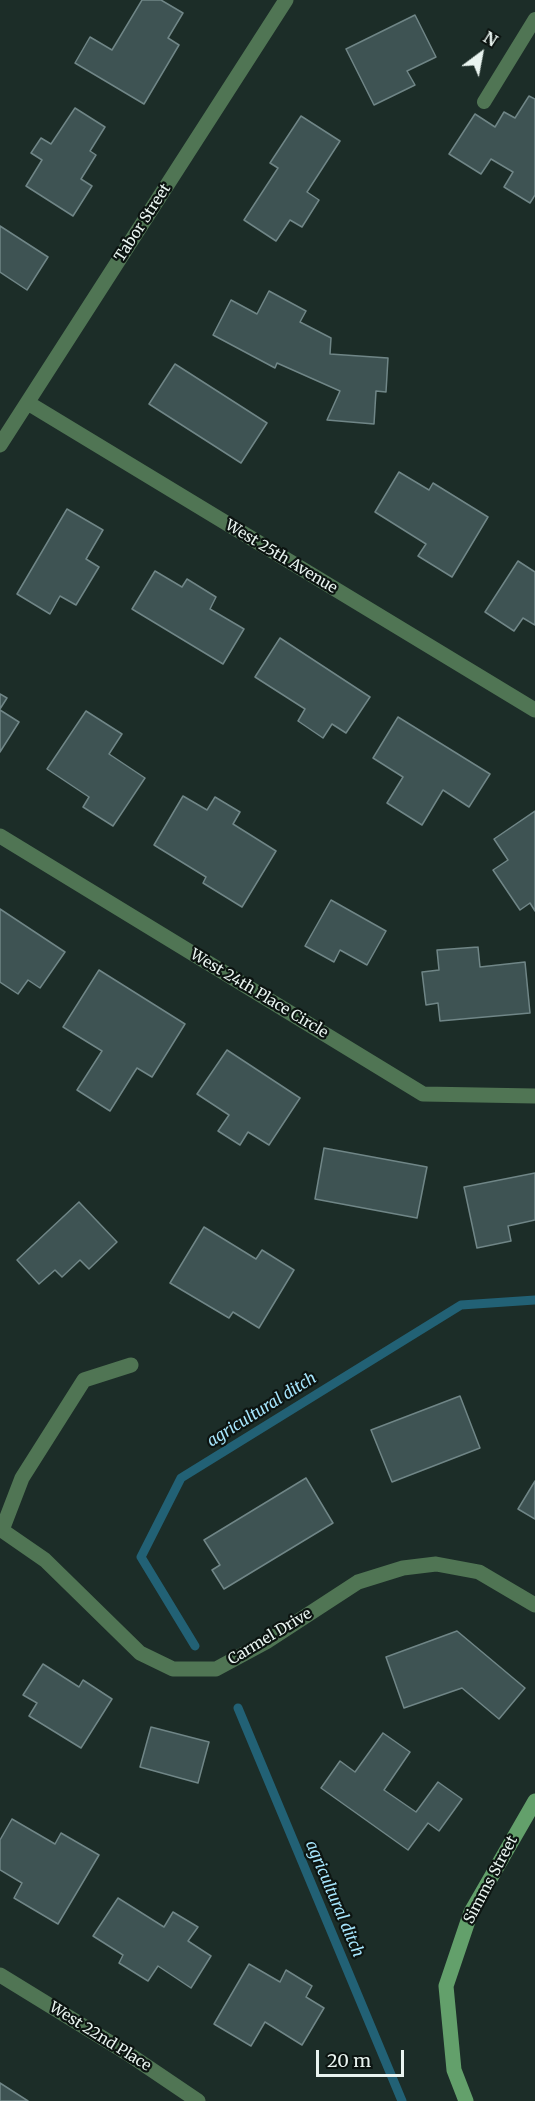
<!DOCTYPE html>
<html>
<head>
<meta charset="utf-8">
<style>
  body { margin:0 }
  #map { position:relative; width:535px; height:2101px; overflow:hidden; background:#1c2d28; font-family:Merriweather,serif }
  canvas { display:block }
  .north { position:absolute; left:451px; top:24px; width:60px; height:60px; -webkit-text-stroke:4px #0c1411; paint-order:stroke; rotate:32deg; font-size:16px; font-weight:700; line-height:24px; text-align:center; color:#e9f4f0 }
  .north::after { content:''; display:block; margin:auto; width:21px; height:27px; background:#e9f4f0; clip-path:polygon(50% 0,100% 100%,50% 72%,0 100%) }
  .scale { position:absolute; left:316px; top:2050px; width:88px; height:27px; box-sizing:border-box; border:3px solid #e9f4f0; border-top:0; padding-left:8px; font-size:18px; line-height:21px; white-space:nowrap; color:#e9f4f0; -webkit-text-stroke:4px #0c1411; paint-order:stroke }
</style>
</head>
<body>
<div id="map">
<canvas width="535" height="2101"></canvas>
<div class="north">N</div>
<div class="scale">20 m</div>
</div>
<script>
const c = document.querySelector('canvas').getContext('2d');
c.lineJoin = 'round';
function poly(rows) {
  const path = new Path2D();
  for (const r of rows) {
    path.moveTo(r[0], r[1]);
    for (let i = 2; i < r.length; i += 2) path.lineTo(r[i], r[i + 1]);
  }
  return path;
}
function stroke(path, color, width, dash) {
  c.strokeStyle = color;
  c.lineWidth = width;
  c.lineCap = dash ? 'butt' : 'round';
  c.setLineDash(dash || []);
  c.stroke(path);
}
function paint(path, color) {
  c.fillStyle = color;
  c.fill(path, 'evenodd');
}
function label(font, color, halo, rows, align = 'center') {
  c.font = font + ' Merriweather,serif';
  c.lineWidth = 4.5;
  c.setLineDash([]);
  c.textBaseline = 'middle';
  c.strokeStyle = halo;
  c.fillStyle = color;
  for (const [text, x, y, turn = 0] of rows) {
    c.save();
    c.translate(x, y);
    c.rotate((+turn || 0) * Math.PI / 180);
    c.textAlign = isNaN(turn) ? turn : align;
    if (halo) c.strokeText(text, 0, 0);
    c.fillText(text, 0, 0);
    c.restore();
  }
}
stroke(poly([
  [195,1646,141,1557,181,1478,461,1305,535,1300],
  [238,1708,402,2101]
]), '#226175', 9);
const building = poly([
  [142,0,161,0,183,13,168,38,179,45,144,104,75,63,90,37,112,50,142,0],
  [415,15,436,57,407,71,415,85,374,105,346,49,415,15],
  [529,96,535,99,535,195,530,203,504,187,513,172,491,159,481,174,449,154,475,114,495,127,504,112,515,118,529,96],
  [75,108,105,127,90,151,96,155,81,179,92,186,73,216,26,186,42,160,31,153,41,138,51,144,75,108],
  [301,116,340,141,307,192,319,200,302,227,290,220,276,241,244,220,278,168,270,163,301,116],
  [0,226,48,257,27,290,0,272,0,226],
  [269,291,306,311,300,322,331,338,330,354,388,358,386,392,376,391,374,424,327,420,340,391,277,363,275,368,213,335,231,300,257,314,269,291],
  [175,364,267,423,241,463,149,404,175,364],
  [399,472,429,490,433,483,488,517,452,577,418,556,426,544,375,512,399,472],
  [67,509,103,530,86,559,99,567,76,605,60,596,50,614,17,594,67,509],
  [518,561,535,572,535,625,523,618,514,631,485,612,518,561],
  [155,571,182,587,187,579,216,597,210,609,244,629,223,664,132,609,155,571],
  [280,638,370,697,346,733,332,724,323,738,298,721,305,709,255,677,280,638],
  [0,694,7,698,0,709,0,694],
  [0,710,19,722,0,752,0,710],
  [86,711,122,734,109,754,145,778,113,826,83,807,89,797,47,769,86,711],
  [398,717,490,774,469,807,443,790,422,825,387,803,403,777,373,758,398,717],
  [183,796,207,810,215,797,240,812,233,824,276,851,242,907,203,883,206,877,154,845,183,796],
  [535,811,535,911,530,903,520,910,493,870,508,860,494,839,535,811],
  [331,900,386,931,367,965,340,950,334,962,305,946,331,900],
  [0,909,65,952,40,988,28,980,18,994,0,982,0,909],
  [478,947,480,967,525,962,530,1013,440,1021,438,1003,426,1005,422,972,439,970,437,950,478,947],
  [99,970,185,1024,152,1077,137,1068,110,1111,77,1090,102,1051,63,1027,99,970],
  [227,1050,300,1098,269,1145,248,1132,240,1145,218,1131,229,1115,197,1094,227,1050],
  [324,1148,427,1167,417,1218,315,1199,324,1148],
  [535,1173,535,1220,508,1226,511,1241,477,1248,464,1187,535,1173],
  [79,1202,117,1242,89,1269,80,1260,62,1277,55,1270,39,1284,17,1260,79,1202],
  [204,1227,256,1259,262,1250,294,1270,259,1328,233,1312,229,1318,170,1283,204,1227],
  [460,1396,480,1448,392,1482,371,1430,460,1396],
  [306,1478,333,1523,224,1589,212,1570,220,1565,204,1540,306,1478],
  [535,1481,535,1519,518,1509,535,1481],
  [457,1631,525,1688,499,1719,462,1688,404,1708,386,1657,457,1631],
  [43,1664,79,1687,83,1680,112,1699,81,1748,29,1716,37,1703,23,1695,43,1664],
  [151,1727,209,1742,198,1783,140,1767,151,1727],
  [383,1733,410,1752,384,1790,416,1812,438,1782,462,1799,439,1831,428,1823,408,1850,321,1788,340,1761,355,1772,383,1733],
  [12,1819,55,1844,61,1833,99,1855,58,1924,14,1898,22,1883,0,1870,0,1840,12,1819],
  [118,1898,164,1927,173,1912,198,1927,188,1941,211,1956,191,1988,158,1966,148,1981,119,1963,123,1955,93,1936,118,1898],
  [249,1964,280,1982,286,1970,312,1986,306,1997,324,2008,302,2045,265,2022,251,2046,214,2024,249,1964],
  [0,2083,28,2101,0,2101,0,2083]
]);
paint(building, '#3e5353');
stroke(building, '#708687', 1.5);
stroke(poly([
  [484,102,535,19]
]), '#507554', 14);
stroke(poly([
  [28,403,535,710],
  [0,445,286,0],
  [0,836,423,1094,535,1096],
  [0,1529,45,1560,140,1653,173,1669,216,1669,266,1642,358,1582,403,1568,436,1564,479,1572,535,1605],
  [2,1530,22,1478,84,1380,131,1365],
  [0,1975,127,2053,198,2101]
]), '#507554', 15);
stroke(poly([
  [466,2101,454,2070,446,1986,471,1912,535,1801]
]), '#63a06b', 15);
label('15px', '#e9f4f0', '#0c1411', [
  ["Tabor Street",143,223,-57],
  ["West 25th Avenue",281,557,31],
  ["West 24th Place Circle",259,994,31],
  ["Carmel Drive",270,1637,-31],
  ["Simms Street",491,1880,-62],
  ["West 22nd Place",100,2037,32]
]);
label('italic 16px', '#a6e5fc', '#0c1411', [
  ["agricultural ditch",262,1410,-32],
  ["agricultural ditch",334,1899,67]
]);
</script>
</body>
</html>
